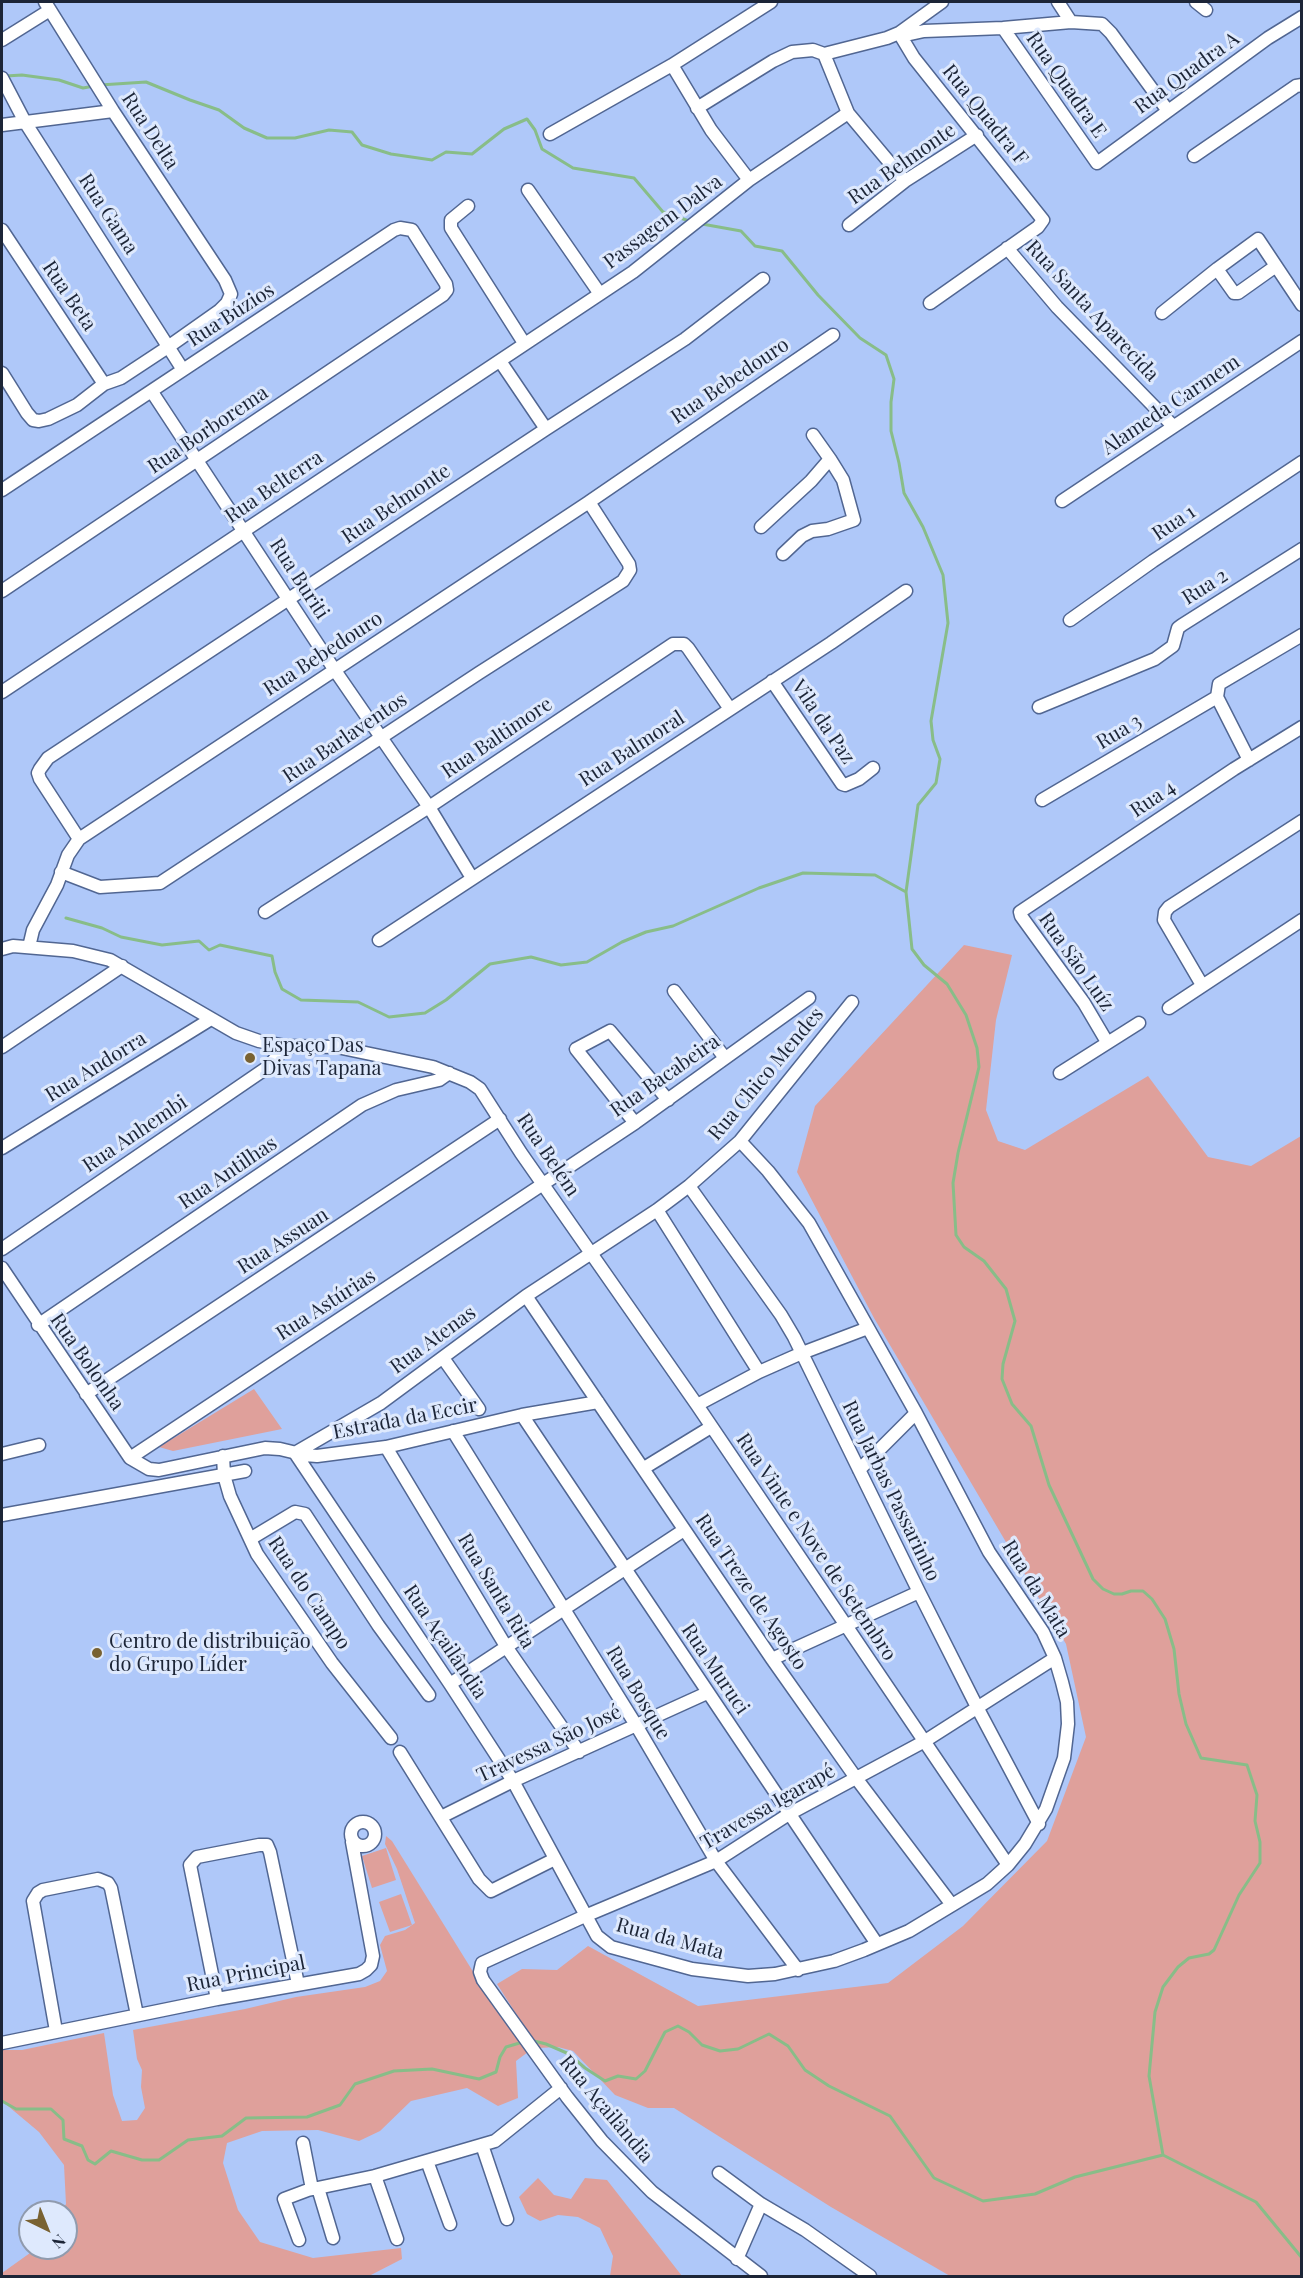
<!DOCTYPE html>
<html>
<head>
<meta charset="utf-8">
<style>
  body { margin:0 }
  #map { position:relative; width:1303px; height:2278px; overflow:hidden; background:#afc8f9; font-family:"Playfair Display",serif }
  canvas { display:block }
  .frame { position:absolute; inset:0; border:3px solid #1c2537; pointer-events:none }
  .north { position:absolute; left:18px; top:2200px; width:60px; height:60px; box-sizing:border-box; background:#dee9fd; border:2px solid #909bae; border-radius:50%; rotate:137deg; font-size:16px; font-weight:700; line-height:24px; text-align:center; color:#1c2537 }
  .north::after { content:''; display:block; margin:auto; width:21px; height:27px; background:#796232; clip-path:polygon(50% 0,100% 100%,50% 72%,0 100%) }
</style>
</head>
<body>
<div id="map">
<canvas width="1303" height="2278"></canvas>
<div class="frame"></div>
<div class="north">N</div>
</div>
<script>
const c = document.querySelector('canvas').getContext('2d');
c.lineJoin = 'round';
function paint(path, color) {
  c.fillStyle = color;
  c.fill(path, 'evenodd');
}
function poly(rows) {
  const path = new Path2D();
  for (const r of rows) {
    if (r.length === 3) {
      path.moveTo(r[0] + r[2], r[1]);
      path.arc(r[0], r[1], r[2], 0, 2 * Math.PI);
      continue;
    }
    path.moveTo(r[0], r[1]);
    for (let i = 2; i < r.length; i += 2) path.lineTo(r[i], r[i + 1]);
  }
  return path;
}
function stroke(path, color, width, dash) {
  c.strokeStyle = color;
  c.lineWidth = width;
  c.lineCap = dash ? 'butt' : 'round';
  c.setLineDash(dash || []);
  c.stroke(path);
}
function label(font, color, halo, rows, align = 'center') {
  c.font = font + ' "Playfair Display",serif';
  c.lineWidth = 6;
  c.setLineDash([]);
  c.textBaseline = 'middle';
  c.strokeStyle = halo;
  c.fillStyle = color;
  for (const [text, x, y, turn = 0] of rows) {
    c.save();
    c.translate(x, y);
    c.rotate((+turn || 0) * Math.PI / 180);
    c.textAlign = isNaN(turn) ? turn : align;
    if (halo) c.strokeText(text, 0, 0);
    c.fillText(text, 0, 0);
    c.restore();
  }
}
paint(poly([
  [964,945,1012,955,996,1020,986,1110,998,1141,1025,1150,1148,1076,1208,1157,1251,1166,1301,1136,1301,2276,950,2276,831,2207,674,2108,648,2108,615,2095,573,2051,558,2047,538,2048,497,1984,522,1969,557,1970,588,1946,698,2006,888,1983,963,1926,1047,1841,1086,1737,1066,1644,874,1318,797,1172,815,1106],
  [254,1389,282,1429,173,1451,159,1447],
  [386,1836,392,1841,503,2020,523,2042,528,2052,516,2061,518,2098,498,2106,467,2088,411,2101,380,2131,359,2141,318,2130,262,2131,227,2143,223,2163,238,2210,260,2242,313,2258,401,2248,402,2259,369,2276,2,2276,2,2273,37,2248,66,2248,66,2212,61,2212,66,2204,64,2165,39,2132,2,2101,2,2050,22,2050,104,2033,113,2095,122,2121,137,2120,145,2108,141,2087,142,2070,137,2059,133,2030,245,2009,296,1997,365,1987,380,1981,387,1971,380,1945,385,1936,405,1930,412,1925,390,1932,379,1902,401,1894,412,1925,415,1923,397,1869,385,1844],
  [386,1848,396,1880,372,1888,362,1856],
  [538,2178,554,2195,571,2199,585,2178,607,2180,682,2276,610,2276,613,2256,600,2228,578,2217,558,2215,540,2221,527,2214,519,2197]
]), '#dfa09b');
stroke(poly([
  [6,76,22,75,59,80,83,88,94,86],
  [100,85,146,82,190,100,219,110,244,128,267,138,295,138,329,130,352,132,362,145,391,154,432,160,446,152,472,154,504,129,527,119,535,130,542,149,573,168,634,178,663,212,689,221],
  [702,224,741,231,755,246,782,251,818,295,860,338,886,355,894,379,891,402,891,431,899,463,904,493,923,527,943,575,948,623,931,721,933,740,940,759,936,783,918,805,906,892,912,949,924,965,947,984,966,1015,977,1048,979,1067,958,1153,953,1183,956,1235,964,1247,984,1261,1006,1289,1015,1321,1003,1364,1002,1379,1012,1404,1031,1426,1049,1485,1093,1579,1103,1589,1114,1594,1122,1594,1131,1591,1143,1591,1152,1599,1165,1619,1174,1649,1179,1694,1186,1724,1201,1758,1247,1765,1257,1795,1255,1821,1260,1842,1260,1863,1239,1895,1214,1950,1209,1954,1189,1958,1178,1967,1163,1987,1155,2012,1149,2076,1163,2155],
  [66,918,102,928,121,937,162,945,199,941,209,950,220,945,272,956,275,972,282,989,301,1000,358,1002,389,1017,425,1013,446,1000,490,964,531,957,561,965,587,962,622,942,646,932,673,926,759,888,803,873,875,875,906,892],
  [530,2040,546,2044,569,2054,585,2068,605,2081,618,2076,636,2079,645,2071,665,2032,678,2026,689,2032,702,2045,720,2051,738,2049,769,2034,788,2046,805,2070,829,2086,890,2116,934,2178,983,2201,1035,2194,1075,2177,1163,2155,1256,2202,1302,2258],
  [2,2101,16,2109,51,2109,63,2120,64,2139,82,2146,88,2160,95,2164,111,2151,142,2160,159,2160,188,2140,222,2136,246,2118,307,2117,340,2105,355,2084,394,2071,432,2069,479,2079,496,2072,500,2057,506,2047,523,2042]
]), '#88bd88', 3);
const minor = poly([
  [1058,2,1071,22],
  [1196,2,1206,10],
  [1003,28,1097,163,1268,38,1302,17],
  [899,33,914,58,1043,220,1038,227,930,303],
  [901,36,924,31,1003,28,1071,22,1102,24,1111,33,1168,111],
  [2,40,50,10],
  [824,54,848,113,905,181],
  [824,54,887,38,899,33,942,2],
  [672,65,711,130,749,180],
  [2,78,25,122,183,370],
  [697,108,773,61,792,52,813,50,824,54],
  [2,125,113,111],
  [550,134,672,65,771,2],
  [1194,156,1296,86,1302,85],
  [528,190,600,294],
  [468,206,451,220,451,228,524,343],
  [849,225,905,181,977,135],
  [2,230,104,384],
  [1007,248,1057,307,1173,426],
  [1217,269,1234,293,1238,293,1276,266],
  [1162,313,1217,269,1258,239,1302,305],
  [500,361,546,429],
  [2,373,27,413,33,420,39,421,48,419,77,405,104,384,121,378,168,347,219,311,227,303,231,294,225,280,113,111,45,2],
  [152,392,334,669,429,807,472,878],
  [2,490,394,230,400,228,412,230,446,284,447,290,443,295,2,591],
  [1062,501,1302,341],
  [589,502,833,335],
  [761,527,811,481,830,459],
  [783,554,802,536,812,531,828,529,854,520,843,480,830,459,813,435],
  [1070,620,1153,561,1302,462],
  [772,681,842,784,845,785,859,779,873,768],
  [2,692,633,272,749,180,848,113],
  [1039,707,1155,659,1173,646,1178,628,1182,625,1302,549],
  [1249,760,1217,697,1219,684,1302,635],
  [1042,800,1217,697],
  [61,872,100,887,160,883,479,673,623,581,630,570,629,564,589,502,79,839],
  [265,912,429,807,673,644,684,644,688,648,730,709],
  [379,940,831,643,906,591],
  [29,947,33,930,57,885,68,855,79,839,40,779,38,773,40,769,48,758,546,429,685,339,763,279],
  [2,949,13,946,73,951,110,960,236,1033,259,1041,286,1046,337,1047,433,1067,470,1082,480,1089,521,1153,697,1405,1008,1865],
  [1202,985,1164,920,1165,912,1169,907,1302,821],
  [674,991,725,1058],
  [1169,1008,1302,920],
  [1107,1042,1084,1003,1021,916,1020,912,1234,769,1302,727],
  [2,1047,122,966],
  [1060,1073,1139,1023],
  [635,1123,576,1049,610,1031,668,1100],
  [740,1141,768,1171,809,1223,916,1413,989,1552,1043,1632,1055,1658,1062,1682,1067,1702,1068,1724,1064,1758,1046,1809,1025,1844,1008,1865,987,1884,909,1931,864,1950,834,1961,775,1974,748,1976,692,1969,611,1947,597,1936,513,1781,450,1684,295,1453,381,1403,526,1296,657,1210,689,1186,740,1141,852,1002],
  [2,1148,211,1019],
  [689,1186,781,1315,794,1337,919,1592,978,1709,1039,1824],
  [657,1210,759,1372],
  [2,1249,268,1067,286,1046],
  [2,1268,130,1458,149,1469,159,1470,265,1448,280,1449,305,1455,317,1456,386,1447,522,1415,598,1402],
  [526,1296,772,1659,856,1778,952,1905],
  [38,1325,362,1105,396,1090,439,1080,449,1073],
  [443,1358,479,1409],
  [86,1394,500,1119],
  [697,1405,759,1372,802,1353,868,1328],
  [522,1415,877,1944],
  [453,1431,636,1725,716,1861,798,1970],
  [386,1447,507,1648,579,1752],
  [2,1454,39,1445],
  [223,1456,224,1475,230,1496,257,1554,332,1663,391,1738],
  [130,1458,635,1123,809,998],
  [644,1468,711,1427],
  [859,1470,916,1413],
  [2,1515,245,1471],
  [250,1539,295,1512,305,1514,378,1625,429,1695],
  [772,1659,919,1592],
  [450,1684,684,1530],
  [400,1752,479,1879,491,1891,555,1859],
  [441,1817,513,1781,707,1693],
  [363,1834,12],
  [217,1999,190,1865,197,1857,259,1845,267,1845,270,1852,298,1984],
  [56,2031,33,1901,38,1893,43,1890,98,1879,108,1883,111,1888,137,2015],
  [2,2043,217,1999,359,1974,366,1970,371,1965,373,1956,352,1842],
  [303,2143,312,2189],
  [482,2145,507,2219],
  [427,2161,450,2224],
  [719,2173,761,2204,805,2230,870,2276],
  [375,2176,397,2239],
  [318,2188,333,2238],
  [299,2240,284,2199,308,2190,375,2176,495,2141,561,2088],
  [737,2259,761,2204],
  [761,2276,652,2192,602,2141,567,2097,483,1980,480,1972,482,1963,585,1916,716,1861,789,1814,925,1741,1055,1658]
]);
stroke(minor, '#516692', 15);
stroke(minor, '#fff', 12);
for (const [x, y, r, color] of [
  [250,1058,6,"#796232"],
  [97,1653,6,"#796232"]
]) {
  const dot = new Path2D();
  dot.arc(x, y, r, 0, 2 * Math.PI);
  c.fillStyle = color;
  c.fill(dot);
  stroke(dot, '#dee9fd', 2);
}
label('20px', '#1c2537', '#dee9fd', [
  ["Rua Quadra A",1187,73,-36],
  ["Rua Quadra E",1066,85,55],
  ["Rua Quadra F",985,115,51],
  ["Rua Delta",150,131,57],
  ["Rua Belmonte",902,164,-35],
  ["Rua Gama",108,214,57],
  ["Passagem Dalva",663,222,-37],
  ["Rua Beta",69,296,56],
  ["Rua Santa Aparecida",1092,311,47],
  ["Rua Búzios",231,315,-33],
  ["Rua Bebedouro",730,381,-34],
  ["Alameda Carmem",1171,405,-34],
  ["Rua Borborema",208,430,-34],
  ["Rua Belterra",274,487,-34],
  ["Rua Belmonte",396,504,-34],
  ["Rua 1",1174,523,-34],
  ["Rua Buriti",299,579,57],
  ["Rua 2",1205,587,-32],
  ["Rua Bebedouro",323,654,-33],
  ["Vila da Paz",823,722,56],
  ["Rua 3",1119,732,-31],
  ["Rua Barlaventos",345,738,-34],
  ["Rua Baltimore",497,738,-34],
  ["Rua Balmoral",632,749,-33],
  ["Rua 4",1153,799,-34],
  ["Rua São Luíz",1076,962,55],
  ["Rua Andorra",96,1067,-32],
  ["Rua Chico Mendes",766,1074,-50],
  ["Rua Bacabeira",665,1076,-35],
  ["Rua Anhembi",135,1134,-34],
  ["Rua Belém",548,1155,56],
  ["Rua Antilhas",228,1173,-34],
  ["Rua Assuan",283,1241,-33],
  ["Rua Astúrias",326,1305,-33],
  ["Rua Atenas",433,1340,-36],
  ["Rua Bolonha",87,1362,55],
  ["Estrada da Eccir",405,1419,-11],
  ["Rua Jarbas Passarinho",891,1491,64],
  ["Rua Vinte e Nove de Setembro",816,1547,56],
  ["Rua da Mata",1036,1589,58],
  ["Rua Santa Rita",496,1591,59],
  ["Rua Treze de Agosto",751,1592,56],
  ["Rua do Campo",309,1593,56],
  ["Rua Açailândia",445,1642,56],
  ["Rua Muruci",715,1669,56],
  ["Rua Bosque",638,1693,59],
  ["Travessa São José",549,1744,-25],
  ["Travessa Igarapé",768,1807,-30],
  ["Rua da Mata",670,1939,15],
  ["Rua Principal",246,1974,-11],
  ["Rua Açailândia",606,2109,50]
]);
label('20px', '#1c2537', '#dee9fd', [
  ["Espaço Das",262,1046],
  ["Divas Tapana",262,1069],
  ["Centro de distribuição",109,1642],
  ["do Grupo Líder",109,1665]
], 'left');
</script>
</body>
</html>
